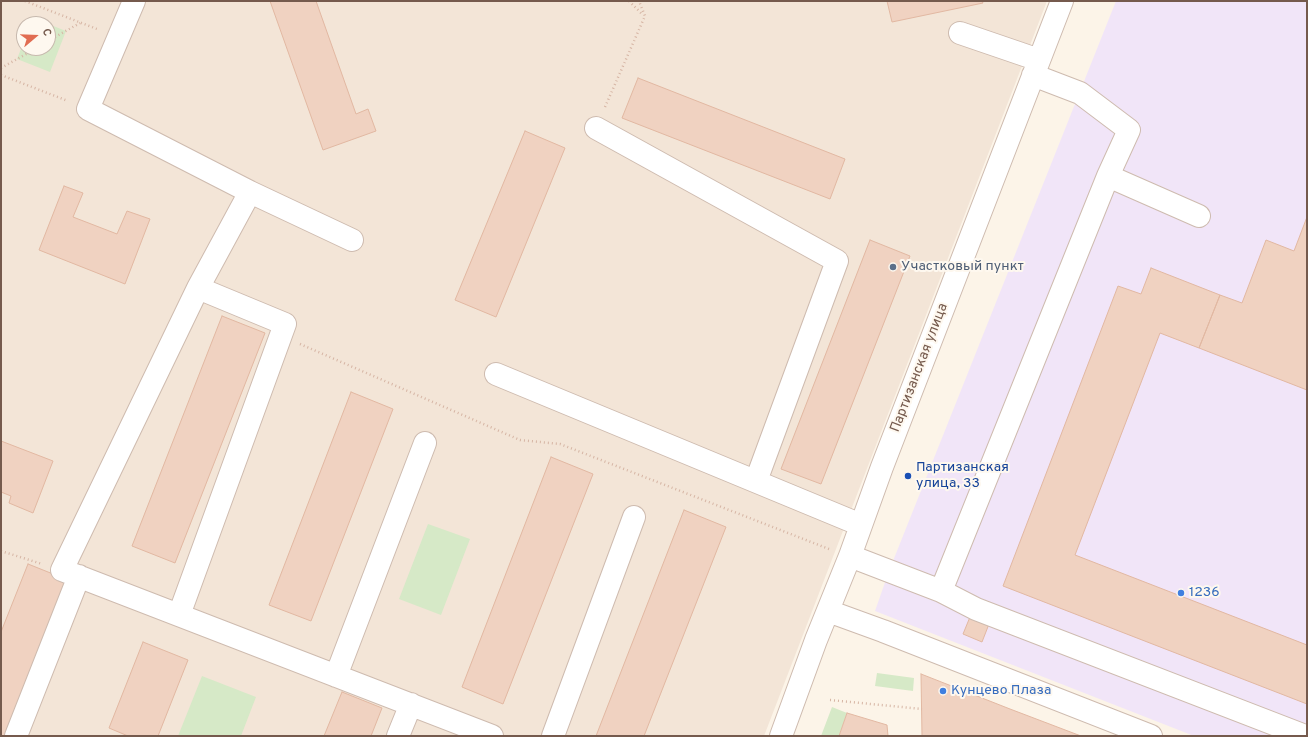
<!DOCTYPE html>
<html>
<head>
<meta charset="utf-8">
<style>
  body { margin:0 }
  #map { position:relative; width:1308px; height:737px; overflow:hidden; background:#fcf4e8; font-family:Overpass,sans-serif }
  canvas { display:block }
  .frame { position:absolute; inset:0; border:2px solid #755a4d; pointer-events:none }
  .north { position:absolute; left:16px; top:16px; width:40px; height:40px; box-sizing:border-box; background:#fef8ef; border:1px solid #c7b9ae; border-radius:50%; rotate:71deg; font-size:11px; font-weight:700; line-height:16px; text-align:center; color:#755a4d }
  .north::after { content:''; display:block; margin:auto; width:14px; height:18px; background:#e16d52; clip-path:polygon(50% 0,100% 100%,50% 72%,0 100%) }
</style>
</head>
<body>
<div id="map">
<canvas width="1308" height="737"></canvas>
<div class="frame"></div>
<div class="north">С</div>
</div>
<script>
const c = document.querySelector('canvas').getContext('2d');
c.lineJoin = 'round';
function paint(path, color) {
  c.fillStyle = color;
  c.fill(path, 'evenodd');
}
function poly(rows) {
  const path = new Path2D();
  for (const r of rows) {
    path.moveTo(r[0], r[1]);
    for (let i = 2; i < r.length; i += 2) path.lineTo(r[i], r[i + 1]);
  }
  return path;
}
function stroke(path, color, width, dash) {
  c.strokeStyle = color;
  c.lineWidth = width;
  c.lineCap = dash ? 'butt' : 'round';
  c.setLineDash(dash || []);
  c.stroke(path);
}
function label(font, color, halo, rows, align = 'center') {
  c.font = font + ' Overpass,sans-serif';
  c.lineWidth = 4;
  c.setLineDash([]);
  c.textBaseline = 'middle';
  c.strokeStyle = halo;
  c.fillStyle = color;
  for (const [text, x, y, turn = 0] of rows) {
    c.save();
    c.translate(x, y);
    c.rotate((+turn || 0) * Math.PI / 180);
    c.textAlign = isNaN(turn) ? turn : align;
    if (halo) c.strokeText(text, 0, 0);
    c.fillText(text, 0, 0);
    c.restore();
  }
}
paint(poly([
  [1,1,1047,1,764,736,1,736],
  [24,24,48,24,48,48,24,48]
]), '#f3e5d7');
paint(poly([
  [1116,1,1307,1,1307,736,1194,736,875,611,889,571]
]), '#f1e5f8');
paint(poly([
  [33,18,66,31,50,72,17,59,24,41,24,48,48,48,48,24,31,24],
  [428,524,470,539,441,615,399,599],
  [877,673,914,678,913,691,875,686],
  [202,676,256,697,241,736,178,736],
  [832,707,847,713,839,736,821,736]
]), '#d6e9c7');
const building = poly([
  [270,1,316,1,356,114,368,109,376,131,323,150,270,1],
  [887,1,982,1,983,3,892,22,887,1],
  [638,78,845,159,830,199,622,118,638,78],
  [525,131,565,148,496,317,455,300,525,131],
  [64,186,83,193,73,217,117,234,127,211,150,219,125,284,39,250,64,186],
  [1307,217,1307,390,1199,348,1220,295,1242,303,1266,240,1294,251,1307,217],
  [870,240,910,256,821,484,781,469,870,240],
  [1151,268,1220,295,1199,348,1160,333,1075,555,1307,645,1307,704,1003,586,1118,286,1141,294,1151,268],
  [222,316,265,333,175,563,132,546,222,316],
  [351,392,393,409,311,621,269,605,351,392],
  [1,441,53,461,33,513,9,503,11,496,1,492,1,441],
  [551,457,593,474,503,704,462,687,551,457],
  [684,510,726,527,644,736,596,736,684,510],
  [28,564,68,580,7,736,1,736,1,632,28,564],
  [970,617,989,624,982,642,963,634,970,617],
  [143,642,188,660,158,736,128,736,109,728,143,642],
  [921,674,1010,709,1081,736,922,736,921,674],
  [342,692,382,708,371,736,324,736,342,692],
  [847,713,887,725,888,736,839,736,847,713]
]);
paint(building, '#f0d2c1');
stroke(building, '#e2b8a2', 1);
const minor = poly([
  [134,1,88,109,250,192,352,240],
  [960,33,1039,60],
  [1033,75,1080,93,1129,130,1108,176],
  [596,128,837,261,756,481],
  [250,192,198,288,62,570,492,736],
  [496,374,861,525],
  [850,556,941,591,1108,176,1199,216],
  [941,591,976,609,1305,736],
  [828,611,883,631,1151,736],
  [179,615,285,324,198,288],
  [336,676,425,443],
  [16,736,79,576],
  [398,736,411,704],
  [553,736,634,517],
  [781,736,816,640,850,556,882,467,1062,1]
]);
stroke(minor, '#cebbaf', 24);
stroke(poly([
  [25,1,97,29],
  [629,1,643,15],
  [48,41,80,23],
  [1,68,37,48],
  [1,75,68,101],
  [605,107,645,16,639,1],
  [300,344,520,440,560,444,829,549],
  [1,551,42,564],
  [830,700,922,709]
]), '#d6b5a4', 2.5, [1, 3]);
stroke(minor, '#fff', 22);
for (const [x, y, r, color] of [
  [893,267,4,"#5c6f8a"],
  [908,476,4,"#1a4fb4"],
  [1181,593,4,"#3f7fe0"],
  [943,691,4,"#3f7fe0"]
]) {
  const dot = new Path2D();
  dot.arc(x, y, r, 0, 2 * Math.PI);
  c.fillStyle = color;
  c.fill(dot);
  stroke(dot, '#fef8ef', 1.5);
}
label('14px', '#4e5e75', '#fef8ef', [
  ["Участковый пункт",901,267]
], 'left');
label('14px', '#755a4d', '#fef8ef', [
  ["Партизанская улица",920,368,-69]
]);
label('14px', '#164399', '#fef8ef', [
  ["Партизанская",916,468],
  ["улица, 33",916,484]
], 'left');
label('14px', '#366cbe', '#fef8ef', [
  ["1236",1189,593],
  ["Кунцево Плаза",951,691]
], 'left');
</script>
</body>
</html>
